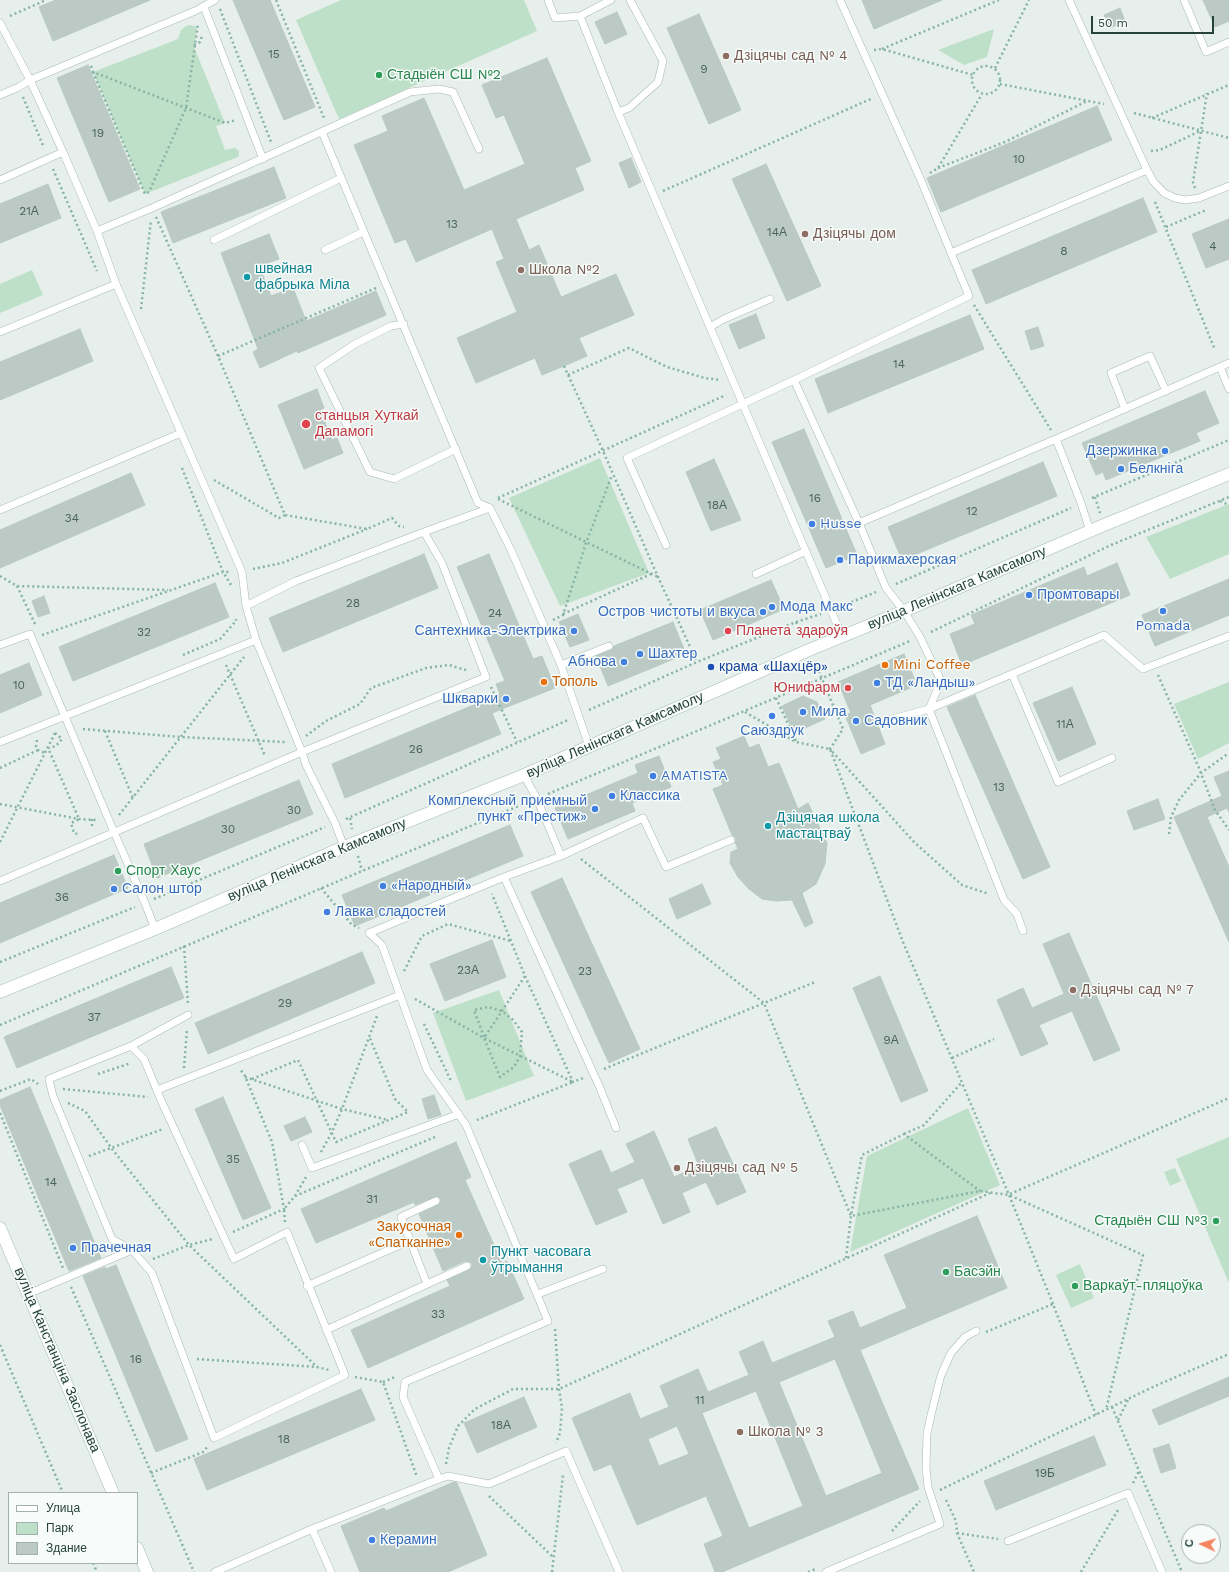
<!DOCTYPE html>
<html>
<head>
<meta charset="utf-8">
<style>
  body { margin:0 }
  #map { position:relative; width:1229px; height:1572px; overflow:hidden; background:#e6efeb; font-family:"Work Sans",sans-serif }
  canvas { display:block }
  .legend { position:absolute; left:8px; top:1492px; width:130px; height:72px; box-sizing:border-box; background:#f7fbf9; border:1px solid #a3b1ad; margin:0; padding:5px 7px; list-style:none; font-size:12px; color:#24423a }
  .legend li { display:flex; align-items:center; gap:8px; height:20px }
  .legend b { width:20px; border:1px solid #a3b1ad }
  .north { position:absolute; left:1181px; top:1524px; width:40px; height:40px; box-sizing:border-box; background:#f7fbf9; border:1px solid #a3b1ad; border-radius:50%; rotate:274deg; font-size:11px; font-weight:700; line-height:16px; text-align:center; color:#24423a }
  .north::after { content:''; display:block; margin:auto; width:14px; height:18px; background:#f4845f; clip-path:polygon(50% 0,100% 100%,50% 72%,0 100%) }
  .scale { position:absolute; left:1091px; top:16px; width:123px; height:18px; box-sizing:border-box; border:2px solid #24423a; border-top:0; padding-left:5px; font-size:12px; line-height:14px; white-space:nowrap; color:#24423a; -webkit-text-stroke:3px #f7fbf9; paint-order:stroke }
</style>
</head>
<body>
<div id="map">
<canvas width="1229" height="1572"></canvas>
<ul class="legend">
<li><b style="height:5px;background:#fff"></b>Улица</li>
<li><b style="height:11px;background:#bfe0c8"></b>Парк</li>
<li><b style="height:11px;background:#bbcac4"></b>Здание</li>
</ul>
<div class="north">С</div>
<div class="scale">50 m</div>
</div>
<script>
const c = document.querySelector('canvas').getContext('2d');
c.lineJoin = 'round';
function paint(path, color) {
  c.fillStyle = color;
  c.fill(path, 'evenodd');
}
function poly(rows) {
  const path = new Path2D();
  for (const r of rows) {
    if (r.length === 3) {
      path.moveTo(r[0] + r[2], r[1]);
      path.arc(r[0], r[1], r[2], 0, 2 * Math.PI);
      continue;
    }
    path.moveTo(r[0], r[1]);
    for (let i = 2; i < r.length; i += 2) path.lineTo(r[i], r[i + 1]);
  }
  return path;
}
function stroke(path, color, width, dash) {
  c.strokeStyle = color;
  c.lineWidth = width;
  c.lineCap = dash ? 'butt' : 'round';
  c.setLineDash(dash || []);
  c.stroke(path);
}
function label(font, color, halo, rows, align = 'center') {
  c.font = font + ' "Work Sans",sans-serif';
  c.lineWidth = 3;
  c.setLineDash([]);
  c.textBaseline = 'middle';
  c.strokeStyle = halo;
  c.fillStyle = color;
  for (const [text, x, y, turn = 0] of rows) {
    c.save();
    c.translate(x, y);
    c.rotate((+turn || 0) * Math.PI / 180);
    c.textAlign = isNaN(turn) ? turn : align;
    if (halo) c.strokeText(text, 0, 0);
    c.fillText(text, 0, 0);
    c.restore();
  }
}
paint(poly([
  [341,0,524,0,537,31,339,119,296,20],
  [190,25,197,27,194,47,225,123,216,126,225,150,235,148,239,151,239,154,238,157,145,194,93,72,178,39,181,30,186,26],
  [994,29,987,57,964,65,938,50],
  [32,270,43,295,0,313,0,284],
  [600,458,649,573,560,606,509,498],
  [1229,504,1229,554,1170,579,1146,537],
  [1229,682,1229,743,1198,759,1174,704],
  [499,990,534,1076,466,1101,433,1013],
  [968,1108,1000,1185,850,1252,867,1156],
  [1229,1137,1229,1283,1176,1159],
  [1175,1168,1181,1181,1170,1186,1164,1172],
  [1080,1264,1094,1298,1071,1308,1056,1275]
]), '#bfe0c8');
const building = poly([
  [56,0,150,0,53,41,39,7,56,0],
  [233,0,270,0,315,107,284,120,233,0],
  [862,0,942,0,874,29,862,0],
  [1203,0,1229,0,1229,21,1215,27,1203,0],
  [1120,8,1125,21,1110,28,1104,15,1120,8],
  [617,12,627,34,605,44,595,22,617,12],
  [699,14,741,110,709,124,667,28,699,14],
  [547,58,591,161,575,168,584,190,516,219,529,250,539,245,561,297,616,274,634,315,579,338,587,356,564,366,542,375,535,358,476,383,457,338,517,312,496,262,504,259,492,229,416,262,406,239,395,243,354,145,388,131,382,116,424,98,464,190,525,164,504,115,496,118,482,85,547,58],
  [88,65,140,189,109,202,57,78,88,65],
  [1097,106,1112,140,941,212,927,178,1097,106],
  [631,158,641,182,629,188,619,163,631,158],
  [766,164,821,286,787,301,732,179,766,164],
  [274,167,286,198,173,243,161,212,274,167],
  [48,184,61,218,0,243,0,204,48,184],
  [1143,198,1157,232,986,304,972,270,1143,198],
  [1229,219,1229,259,1206,268,1192,234,1229,219],
  [269,234,279,259,259,266,271,296,293,288,306,321,376,291,386,315,298,353,297,351,260,368,253,352,258,349,221,253,269,234],
  [756,314,765,338,739,349,729,325,756,314],
  [970,315,984,349,828,413,815,379,970,315],
  [1038,327,1044,346,1031,350,1025,331,1038,327],
  [80,329,93,361,0,400,0,362,80,329],
  [317,389,324,408,320,410,332,440,337,438,343,453,304,469,278,405,317,389],
  [1205,391,1219,423,1196,433,1200,441,1106,480,1103,472,1096,475,1082,443,1205,391],
  [804,429,857,555,826,568,772,442,804,429],
  [714,459,741,520,711,531,686,472,714,459],
  [1043,462,1057,496,902,560,888,527,1043,462],
  [131,473,145,505,0,568,0,530,131,473],
  [424,554,438,588,283,652,269,618,424,554],
  [489,554,533,659,542,656,555,688,492,713,501,734,345,798,332,764,500,694,496,684,505,681,457,567,489,554],
  [1117,563,1130,595,962,665,950,634,975,624,971,615,1084,567,1087,576,1117,563],
  [1229,579,1229,615,1155,646,1142,615,1229,579],
  [771,580,784,609,713,640,700,610,771,580],
  [215,583,229,617,73,681,59,647,215,583],
  [44,596,50,613,38,617,32,601,44,596],
  [578,614,589,640,570,647,559,622,578,614],
  [673,622,686,654,608,686,596,656,611,650,614,646,673,622],
  [904,654,917,685,870,705,885,744,861,754,845,715,851,713,838,682,904,654],
  [29,663,42,695,0,713,0,675,29,663],
  [1072,687,1096,744,1058,761,1033,703,1072,687],
  [975,695,1050,867,1023,879,947,707,975,695],
  [803,696,817,702,825,719,794,733,782,706,803,696],
  [744,736,749,748,759,744,768,767,779,763,798,809,808,803,827,843,825,864,816,884,802,893,813,923,805,927,792,900,776,901,762,899,749,889,738,877,730,863,731,852,738,849,735,842,736,838,732,835,713,789,723,785,713,762,721,759,716,748,744,736],
  [659,756,671,787,632,803,635,811,568,839,555,808,638,773,635,765,659,756],
  [1229,771,1229,812,1227,808,1207,817,1229,867,1229,942,1174,817,1222,796,1214,777,1229,771],
  [299,780,313,814,157,878,144,844,299,780],
  [1158,799,1165,819,1134,830,1127,811,1158,799],
  [510,825,523,856,355,926,342,895,510,825],
  [114,855,128,888,0,943,0,903,114,855],
  [562,878,640,1049,609,1063,531,892,562,878],
  [702,884,711,904,677,919,669,899,702,884],
  [1069,933,1120,1050,1094,1061,1072,1011,1039,1025,1048,1044,1021,1056,997,1000,1023,988,1032,1008,1064,994,1043,944,1069,933],
  [492,940,506,977,445,1001,430,964,492,940],
  [362,952,375,983,208,1054,195,1023,362,952],
  [171,967,184,998,17,1068,4,1037,171,967],
  [880,976,928,1091,901,1102,853,988,880,976],
  [30,1087,101,1258,69,1271,0,1105,0,1100,30,1087],
  [434,1095,441,1115,428,1119,422,1099,434,1095],
  [223,1097,271,1208,243,1220,195,1109,223,1097],
  [305,1117,312,1132,291,1141,284,1126,305,1117],
  [716,1127,746,1192,717,1205,706,1182,682,1193,690,1212,663,1224,643,1178,617,1189,627,1212,596,1225,569,1164,601,1150,611,1173,635,1162,626,1144,654,1131,674,1177,699,1166,688,1139,716,1127],
  [456,1142,471,1177,465,1180,485,1225,502,1263,507,1261,524,1299,368,1368,351,1330,450,1286,447,1280,469,1270,472,1267,472,1264,470,1262,465,1261,443,1271,419,1214,440,1204,441,1199,437,1196,415,1205,414,1202,316,1243,301,1209,456,1142],
  [977,1216,1007,1288,860,1350,919,1489,722,1572,715,1572,704,1544,723,1536,706,1496,637,1525,611,1464,594,1471,572,1418,630,1393,640,1419,669,1407,660,1386,698,1369,708,1392,749,1375,739,1352,763,1341,772,1363,835,1337,828,1321,853,1311,860,1328,907,1308,884,1255,977,1216],
  [835,1359,882,1473,826,1496,779,1382,835,1359],
  [756,1391,803,1506,749,1528,702,1413,756,1391],
  [677,1426,689,1454,659,1466,648,1439,677,1426],
  [116,1265,188,1439,156,1452,83,1276,105,1267,106,1269,116,1265],
  [1229,1377,1229,1396,1159,1425,1152,1410,1229,1377],
  [361,1389,375,1420,207,1490,194,1459,361,1389],
  [524,1397,537,1427,477,1453,464,1423,524,1397],
  [1094,1436,1106,1465,996,1510,984,1481,1094,1436],
  [1169,1444,1176,1468,1161,1473,1153,1449,1169,1444],
  [454,1482,457,1483,487,1555,448,1572,360,1572,341,1526,384,1508,386,1511,454,1482]
]);
paint(building, '#bbcac4');
stroke(building, '#b8c9c2', 1);
const service = poly([
  [548,0,555,18,580,16,618,112,842,636],
  [840,0,920,178,951,253],
  [1069,0,1147,170],
  [1184,0,1206,52,1229,42],
  [204,7,263,159],
  [580,16,611,0],
  [0,23,30,80,63,152,97,231,116,284,242,572,246,606,256,640,302,752,306,765,335,823,344,847],
  [0,95,19,87,30,80,195,11,215,0],
  [618,112,629,108,658,82,663,61,630,0],
  [322,132,478,503,490,508,424,532],
  [0,180,63,152],
  [97,231,152,208,410,92,439,89,453,92,479,149],
  [214,240,341,178],
  [325,250,363,232],
  [404,324,391,326,355,344,319,368,370,472,394,479,456,449],
  [710,327,724,319,770,299],
  [0,332,116,284],
  [1220,367,1229,389],
  [794,380,969,296,951,253,1147,170,1153,181,1164,193,1175,198,1185,200,1199,198,1229,186],
  [1125,409,1111,373,1150,356,1166,391],
  [1056,439,1081,503,1090,531],
  [490,508,511,550,561,665,589,746],
  [0,510,181,433],
  [859,523,1056,439,1229,363],
  [666,545,627,458,794,380,859,523,886,588,904,611,920,637,941,681,929,709,1004,900,1017,914,1023,931],
  [756,574,806,551],
  [0,645,30,634,114,832,145,903,155,929],
  [561,665,609,646],
  [1012,674,1058,782,1112,758],
  [888,720,929,709,1104,635,1143,669,1229,636],
  [0,742,256,640],
  [524,775,537,799,561,856],
  [504,877,600,1088,616,1128],
  [0,881,302,752,486,677,442,563,424,532,296,581,246,606],
  [131,1046,144,1059,160,1098,234,1259,287,1232,345,1375,214,1438,152,1273,132,1250,112,1239,53,1096,49,1079,131,1046,188,1015],
  [157,1090,400,995],
  [302,1145,312,1168,459,1114],
  [427,1284,401,1217,436,1201],
  [307,1286,409,1241],
  [28,1294,132,1250],
  [538,1294,603,1269],
  [326,1330,467,1266],
  [439,1479,448,1476,489,1484,566,1451,619,1572],
  [312,1529,439,1479,403,1397,405,1382,548,1321,466,1125,427,1070,382,945,369,933,504,877,561,856,643,818,666,867,731,840],
  [1008,1541,1128,1493,1162,1572],
  [215,1572,312,1529,331,1572],
  [826,1572,940,1524,928,1487,926,1468,927,1434,931,1415,941,1375,951,1353,965,1337,976,1331]
]);
const secondary = poly([
  [0,992,155,929,344,847,524,775,809,650,904,611,1104,525,1229,474],
  [0,1228,113,1493],
  [137,1548,147,1572]
]);
stroke(service, '#a8b8b2', 8);
stroke(secondary, '#a4bbb3', 13);
stroke(poly([
  [276,0,324,118],
  [220,9,271,142],
  [10,16,46,0],
  [194,45,200,42,202,36],
  [882,49,999,0],
  [874,50,882,49,973,75],
  [986,80,14],
  [91,66,93,72,225,123,236,120],
  [995,68,1029,0],
  [93,72,145,194,149,192,186,108,198,24],
  [1000,84,1104,104],
  [23,97,44,148],
  [1134,113,1229,138],
  [1152,118,1229,85],
  [1151,151,1160,150,1200,131],
  [938,168,1005,142,1087,101],
  [53,169,97,271],
  [930,173,938,168,982,94],
  [1195,188,1193,182,1207,93],
  [663,191,873,98],
  [1155,202,1215,350],
  [156,217,218,356,285,515,367,529,392,518,399,526,404,527],
  [1166,227,1206,210],
  [974,305,1051,430],
  [141,309,151,220],
  [218,356,376,288],
  [564,366,603,451,658,577,697,662],
  [568,375,629,348,667,367,705,378,720,380],
  [182,468,223,572,231,585],
  [214,480,279,518,285,515],
  [1095,497,1100,513],
  [498,498,726,395],
  [1092,498,1229,440],
  [498,499,658,577],
  [1220,501,1229,505],
  [253,569,282,563,367,529],
  [0,576,17,586,168,590],
  [896,584,1071,508],
  [17,586,35,624],
  [842,606,876,592],
  [563,614,651,574],
  [553,620,563,615,586,543,612,475],
  [796,622,804,638],
  [931,632,1111,545,1229,497],
  [42,635,223,572,230,572],
  [183,655,220,639,236,621,236,619],
  [815,662,843,729,830,749,914,842,962,885,989,894],
  [226,665,265,756],
  [1158,675,1199,768,1215,810,1229,830],
  [491,687,517,742],
  [776,698,796,741],
  [589,710,697,662,796,622,821,614],
  [745,712,796,742,830,749,903,942,1009,1195,1053,1304],
  [83,729,181,737,285,742],
  [105,731,133,798],
  [55,733,62,739,56,746,48,748,79,819,71,823,74,833,78,834],
  [306,736,326,721,360,704,371,688,426,668,449,665,469,671],
  [37,740,36,746,38,750,45,753],
  [0,768,38,750],
  [548,794,910,641],
  [0,804,79,819,96,820],
  [119,815,244,657],
  [350,818,352,829],
  [92,819,92,829],
  [346,819,568,720],
  [1169,834,1171,817,1179,800,1201,773,1229,753],
  [0,842,55,733],
  [358,856,362,871],
  [581,859,764,1003,851,1216,980,1191,1009,1195,1143,1255,1106,1410],
  [321,888,352,925,359,928],
  [154,899,325,827],
  [184,946,188,1004],
  [0,962,135,907],
  [404,971,422,936,448,924,511,941],
  [525,976,573,1082,583,1078],
  [415,999,484,1038,573,1082,477,1120],
  [424,1024,451,1081],
  [0,1025,362,871,526,803],
  [484,1037,474,1010,488,1007,502,1011,513,1020,522,1032,520,1056,514,1067,500,1077,484,1038,502,1011,525,976,492,894],
  [952,1058,994,1039],
  [184,1068,187,1029],
  [604,1069,815,982],
  [98,1074,131,1063],
  [245,1077,342,1109,388,1120],
  [252,1079,298,1060,336,1142,408,1112,395,1099,369,1036],
  [63,1089,148,1097],
  [0,1091,31,1079,38,1084],
  [68,1103,85,1111,112,1149,189,1245,317,1367],
  [0,1113,63,1268],
  [904,1134,924,1125,962,1082],
  [321,1152,332,1132,342,1109,377,1016],
  [89,1156,163,1129],
  [1010,1194,1229,1098],
  [295,1196,435,1137],
  [285,1222,284,1209,295,1196,306,1177],
  [233,1232,284,1209,272,1142,245,1076,240,1069],
  [846,1258,851,1216,862,1155,904,1134,980,1191],
  [153,1259,189,1245,213,1239],
  [71,1287,194,1572],
  [555,1329,559,1389,562,1408,560,1433,556,1443],
  [986,1332,1053,1304,1096,1415],
  [0,1345,63,1493],
  [197,1359,317,1367,329,1370],
  [355,1377,383,1382,417,1477],
  [383,1382,395,1377],
  [1112,1407,1182,1572],
  [1118,1420,1128,1400],
  [446,1464,449,1448,458,1426,475,1409,513,1389,559,1389,990,1193],
  [151,1473,203,1452,208,1446],
  [1133,1483,1139,1471],
  [940,1490,1155,1386,1229,1354],
  [489,1496,553,1557],
  [946,1500,956,1521,957,1533,974,1572],
  [892,1531,920,1501],
  [957,1533,998,1539],
  [93,1563,97,1572],
  [552,1572,563,1475],
  [808,1572,816,1569],
  [1081,1572,1118,1510]
]), '#86b3a5', 2.5, [2, 3]);
stroke(service, '#fff', 7);
stroke(secondary, '#fff', 12);
for (const [x, y, r, color] of [
  [726,56,4,"#8d6e63"],
  [379,75,4,"#2e9e5b"],
  [805,234,4,"#8d6e63"],
  [521,270,4,"#8d6e63"],
  [247,277,4,"#0f9aa8"],
  [306,424,5,"#e0444e"],
  [1165,451,4,"#3f7fe0"],
  [1121,469,4,"#3f7fe0"],
  [812,524,4,"#3f7fe0"],
  [840,560,4,"#3f7fe0"],
  [1029,595,4,"#3f7fe0"],
  [772,607,4,"#3f7fe0"],
  [1163,611,4,"#3f7fe0"],
  [763,612,4,"#3f7fe0"],
  [574,631,4,"#3f7fe0"],
  [728,631,4,"#e0444e"],
  [640,654,4,"#3f7fe0"],
  [624,662,4,"#3f7fe0"],
  [885,665,4,"#e8710a"],
  [711,667,4,"#1a4fb4"],
  [544,682,4,"#e8710a"],
  [877,683,4,"#3f7fe0"],
  [848,688,4,"#e0444e"],
  [506,699,4,"#3f7fe0"],
  [803,712,4,"#3f7fe0"],
  [772,716,4,"#3f7fe0"],
  [856,721,4,"#3f7fe0"],
  [653,776,4,"#3f7fe0"],
  [612,796,4,"#3f7fe0"],
  [595,809,4,"#3f7fe0"],
  [768,826,4,"#0f9aa8"],
  [118,871,4,"#2e9e5b"],
  [383,886,4,"#3f7fe0"],
  [114,889,4,"#3f7fe0"],
  [327,912,4,"#3f7fe0"],
  [1073,990,4,"#8d6e63"],
  [677,1168,4,"#8d6e63"],
  [1216,1221,4,"#2e9e5b"],
  [459,1235,4,"#e8710a"],
  [73,1248,4,"#3f7fe0"],
  [483,1260,4,"#0f9aa8"],
  [946,1272,4,"#2e9e5b"],
  [1075,1286,4,"#2e9e5b"],
  [740,1432,4,"#8d6e63"],
  [372,1540,4,"#3f7fe0"]
]) {
  const dot = new Path2D();
  dot.arc(x, y, r, 0, 2 * Math.PI);
  c.fillStyle = color;
  c.fill(dot);
  stroke(dot, '#f7fbf9', 1.5);
}
label('12px', '#4a645c', null, [
  ["15",274,54],
  ["9",704,69],
  ["19",98,133],
  ["10",1019,159],
  ["21А",29,211],
  ["13",452,224],
  ["14А",777,232],
  ["4",1213,246],
  ["8",1064,251],
  ["14",899,364],
  ["16",815,498],
  ["18А",717,505],
  ["12",972,511],
  ["34",72,518],
  ["28",353,603],
  ["24",495,613],
  ["32",144,632],
  ["10",19,685],
  ["11А",1065,724],
  ["26",416,749],
  ["13",999,787],
  ["30",294,810],
  ["30",228,829],
  ["36",62,897],
  ["23А",468,970],
  ["23",585,971],
  ["29",285,1003],
  ["37",94,1017],
  ["9А",891,1040],
  ["35",233,1159],
  ["14",51,1182],
  ["31",372,1199],
  ["33",438,1314],
  ["16",136,1359],
  ["11",700,1400],
  ["18А",501,1425],
  ["18",284,1439],
  ["19Б",1045,1473]
]);
label('14px', '#785e54', '#f7fbf9', [
  ["Дзіцячы сад № 4",734,56],
  ["Дзіцячы дом",813,234],
  ["Школа №2",529,270],
  ["Дзіцячы сад № 7",1081,990],
  ["Дзіцячы сад № 5",685,1168],
  ["Школа № 3",748,1432]
], 'left');
label('14px', '#27864d', '#f7fbf9', [
  ["Стадыён СШ №2",387,75],
  ["Спорт Хаус",126,871],
  ["Стадыён СШ №3",1208,1221,"right"],
  ["Басэйн",954,1272],
  ["Варкаўт-пляцоўка",1083,1286]
], 'left');
label('14px', '#0d838f', '#f7fbf9', [
  ["швейная",255,269],
  ["фабрыка Міла",255,285],
  ["Дзіцячая школа",776,818],
  ["мастацтваў",776,834],
  ["Пункт часовага",491,1252],
  ["ўтрымання",491,1268]
], 'left');
label('14px', '#be3a42', '#f7fbf9', [
  ["станцыя Хуткай",315,416],
  ["Дапамогі",315,432],
  ["Планета здароўя",736,631],
  ["Юнифарм",840,688,"right"]
], 'left');
label('14px', '#366cbe', '#f7fbf9', [
  ["Дзержинка",1157,451,"right"],
  ["Белкніга",1129,469],
  ["Husse",820,524],
  ["Парикмахерская",848,560],
  ["Промтовары",1037,595],
  ["Мода Макс",780,607],
  ["Остров чистоты и вкуса",755,612,"right"],
  ["Pomada",1163,626,"center"],
  ["Сантехника-Электрика",566,631,"right"],
  ["Шахтер",648,654],
  ["Абнова",616,662,"right"],
  ["ТД «Ландыш»",885,683],
  ["Шкварки",498,699,"right"],
  ["Мила",811,712],
  ["Садовник",864,721],
  ["Саюздрук",772,731,"center"],
  ["AMATISTA",661,776],
  ["Классика",620,796],
  ["Комплексный приемный",587,801,"right"],
  ["пункт «Престиж»",587,817,"right"],
  ["«Народный»",391,886],
  ["Салон штор",122,889],
  ["Лавка сладостей",335,912],
  ["Прачечная",81,1248],
  ["Керамин",380,1540]
], 'left');
label('14px', '#24423a', '#f7fbf9', [
  ["вуліца Ленінскага Камсамолу",957,588,-23],
  ["вуліца Ленінскага Камсамолу",615,735,-24],
  ["вуліца Ленінскага Камсамолу",317,860,-23],
  ["вуліца Канстанціна Заслонава",57,1360,67]
]);
label('14px', '#c56008', '#f7fbf9', [
  ["Mini Coffee",893,665],
  ["Тополь",552,682],
  ["Закусочная",451,1227,"right"],
  ["«Спатканне»",451,1243,"right"]
], 'left');
label('14px', '#164399', '#f7fbf9', [
  ["крама «Шахцёр»",719,667]
], 'left');
</script>
</body>
</html>
